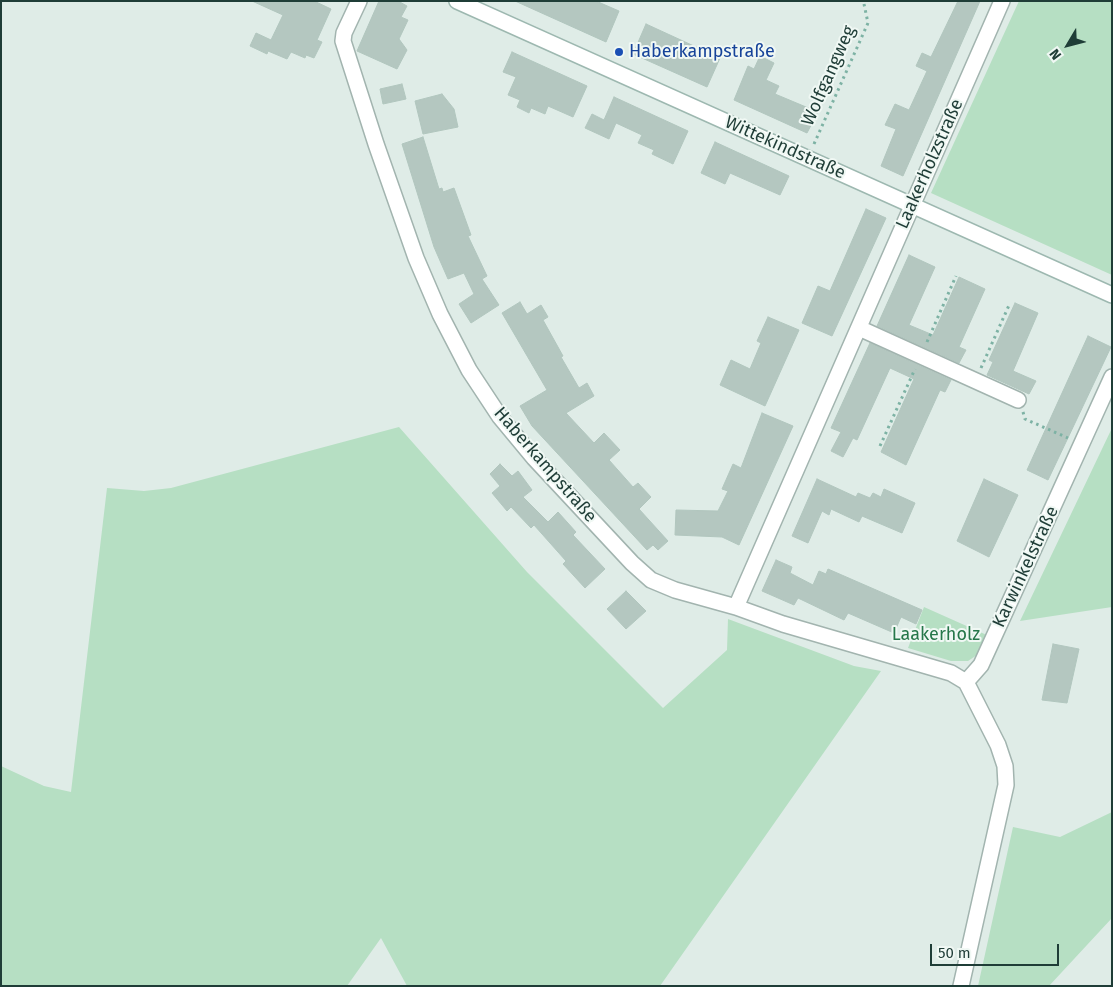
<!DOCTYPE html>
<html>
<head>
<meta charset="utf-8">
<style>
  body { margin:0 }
  #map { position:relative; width:1113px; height:987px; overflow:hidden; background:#dfece7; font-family:"Fira Sans",sans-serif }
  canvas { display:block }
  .frame { position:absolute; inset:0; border:2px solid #1f3d37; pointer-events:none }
  .north { position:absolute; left:1043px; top:20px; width:50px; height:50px; -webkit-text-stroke:4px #f0f8f4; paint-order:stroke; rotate:233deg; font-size:14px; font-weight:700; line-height:20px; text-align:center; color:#1f3d37 }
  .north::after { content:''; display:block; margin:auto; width:18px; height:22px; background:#1f3d37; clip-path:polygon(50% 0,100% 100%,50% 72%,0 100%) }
  .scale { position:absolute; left:930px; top:944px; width:129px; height:22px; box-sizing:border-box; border:2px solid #1f3d37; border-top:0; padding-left:6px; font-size:15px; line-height:18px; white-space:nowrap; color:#1f3d37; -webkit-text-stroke:4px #f0f8f4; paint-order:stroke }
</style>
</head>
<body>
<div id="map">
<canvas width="1113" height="987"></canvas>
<div class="frame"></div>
<div class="north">N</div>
<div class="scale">50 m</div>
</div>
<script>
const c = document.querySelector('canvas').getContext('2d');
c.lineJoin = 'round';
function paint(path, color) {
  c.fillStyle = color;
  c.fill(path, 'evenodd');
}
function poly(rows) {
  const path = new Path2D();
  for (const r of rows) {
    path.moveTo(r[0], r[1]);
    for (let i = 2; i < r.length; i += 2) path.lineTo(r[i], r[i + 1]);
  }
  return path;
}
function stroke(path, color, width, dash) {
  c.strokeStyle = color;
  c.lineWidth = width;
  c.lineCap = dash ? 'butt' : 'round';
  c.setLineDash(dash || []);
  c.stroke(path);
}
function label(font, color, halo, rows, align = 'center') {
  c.font = font + ' "Fira Sans",sans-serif';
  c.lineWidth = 4;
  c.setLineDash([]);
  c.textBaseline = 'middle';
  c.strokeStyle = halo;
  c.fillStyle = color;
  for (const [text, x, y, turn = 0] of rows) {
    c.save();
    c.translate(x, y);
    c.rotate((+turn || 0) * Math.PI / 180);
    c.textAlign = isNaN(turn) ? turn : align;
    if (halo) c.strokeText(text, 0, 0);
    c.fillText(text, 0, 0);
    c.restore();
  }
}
paint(poly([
  [1019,1,1112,1,1112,275,931,193],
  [399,427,527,572,663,708,727,650,728,619,854,666,881,671,660,986,407,986,381,938,347,986,1,986,1,766,44,786,71,792,107,488,144,491,171,488],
  [1112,428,1112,607,1020,621],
  [924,607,989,636,980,653,968,661,951,661,908,648],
  [1112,812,1112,918,1049,986,978,986,1013,827,1060,837]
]), '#b6dfc3');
const building = poly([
  [252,1,314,1,331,9,317,40,322,42,314,58,306,55,305,58,291,52,287,59,268,51,267,54,250,46,256,33,271,40,283,15,252,1],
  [379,1,398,1,407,6,401,17,408,20,399,39,407,50,397,69,357,51,379,1],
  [515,1,596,1,619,11,606,42,515,1],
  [958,1,980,1,903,176,881,166,896,129,885,125,895,104,909,110,927,71,916,66,922,53,931,57,958,1],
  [646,24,720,58,707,87,633,54,646,24],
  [512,52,587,86,573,117,548,106,545,114,531,108,529,113,517,107,520,100,508,95,516,77,503,72,512,52],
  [760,56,774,63,766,80,779,86,775,94,818,112,807,133,734,100,748,66,754,69,760,56],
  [402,84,406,99,383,104,380,89,402,84],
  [442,94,454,109,458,127,423,134,415,101,442,94],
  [614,97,688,131,673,164,652,154,654,150,638,143,642,135,616,123,609,139,585,128,592,114,604,120,614,97],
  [423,137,439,189,442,188,443,192,454,188,471,235,468,236,487,276,482,279,499,305,471,323,459,304,474,294,464,273,448,279,434,247,402,144,423,137],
  [715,142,789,176,780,195,730,173,725,184,701,173,715,142],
  [866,209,886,218,832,336,802,323,818,286,830,291,866,209],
  [909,255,935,267,909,325,933,335,959,277,985,289,959,347,966,350,959,363,877,326,909,255],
  [520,302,527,314,541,305,548,317,543,320,563,356,561,357,579,388,587,383,594,396,566,413,594,443,604,433,620,450,609,460,633,487,638,483,651,497,639,509,668,541,658,550,653,545,647,550,532,426,520,406,547,390,502,313,520,302],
  [1015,303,1038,313,1013,371,1036,381,1029,394,987,375,993,362,989,360,1015,303],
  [768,317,799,330,765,406,720,385,731,360,750,369,761,343,757,341,768,317],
  [1088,336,1111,347,1048,480,1027,470,1088,336],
  [870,343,951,380,945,392,940,390,906,465,881,452,914,379,890,368,857,440,853,438,843,457,831,451,841,432,831,428,870,343],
  [762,413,793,426,739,545,722,537,675,535,676,510,718,511,728,491,722,489,733,464,741,468,762,413],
  [500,464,512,476,518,471,532,490,523,497,548,522,558,512,576,532,573,535,605,569,585,588,563,564,566,561,534,525,531,528,511,507,507,511,492,493,500,486,490,474,500,464],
  [817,479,856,497,858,493,870,498,873,493,881,497,884,489,915,503,902,533,862,516,859,522,831,509,829,515,822,511,808,543,792,536,817,479],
  [984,479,1018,495,989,557,957,541,984,479],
  [776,560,792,567,790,573,813,585,819,571,826,574,828,569,922,610,916,624,901,617,894,633,848,613,844,620,798,598,794,605,762,591,776,560],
  [626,591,646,611,626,629,607,609,626,591],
  [1053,644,1079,649,1067,703,1042,700,1053,644]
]);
paint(building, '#b4c7c0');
stroke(building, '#b1c6be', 1);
const street = poly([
  [359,1,344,33,343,41,376,144,416,258,440,314,469,370,500,417,534,458,632,563,651,580,675,590,736,607,783,624,951,673,966,682],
  [859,328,1018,400],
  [736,607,1002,1],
  [966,682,981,665,1112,377],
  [961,986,1006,785,1005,766,998,745,966,682]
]);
const secondary = poly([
  [457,1,1112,295]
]);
stroke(street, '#a2b4af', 18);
stroke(secondary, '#9db8b0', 18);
stroke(poly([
  [814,144,868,23,864,4],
  [927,342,956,276],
  [981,368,1010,303],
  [1023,412,1025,419,1068,438],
  [880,446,915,369]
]), '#7db2a4', 3, [2.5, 4]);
stroke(street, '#fff', 15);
stroke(secondary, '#fff', 15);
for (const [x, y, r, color] of [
  [619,52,5,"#1a4fb4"]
]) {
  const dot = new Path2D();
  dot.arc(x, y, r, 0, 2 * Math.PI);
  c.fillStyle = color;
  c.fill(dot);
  stroke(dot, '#f0f8f4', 2);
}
label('18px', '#164399', '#f0f8f4', [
  ["Haberkampstraße",629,52]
], 'left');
label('18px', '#1f3d37', '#f0f8f4', [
  ["Wolfgangweg",829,76,-66],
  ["Wittekindstraße",785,148,24],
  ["Laakerholzstraße",930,164,-66],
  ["Haberkampstraße",545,465,49],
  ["Karwinkelstraße",1026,567,-65]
]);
label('18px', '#26774a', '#f0f8f4', [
  ["Laakerholz",936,635]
]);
</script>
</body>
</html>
